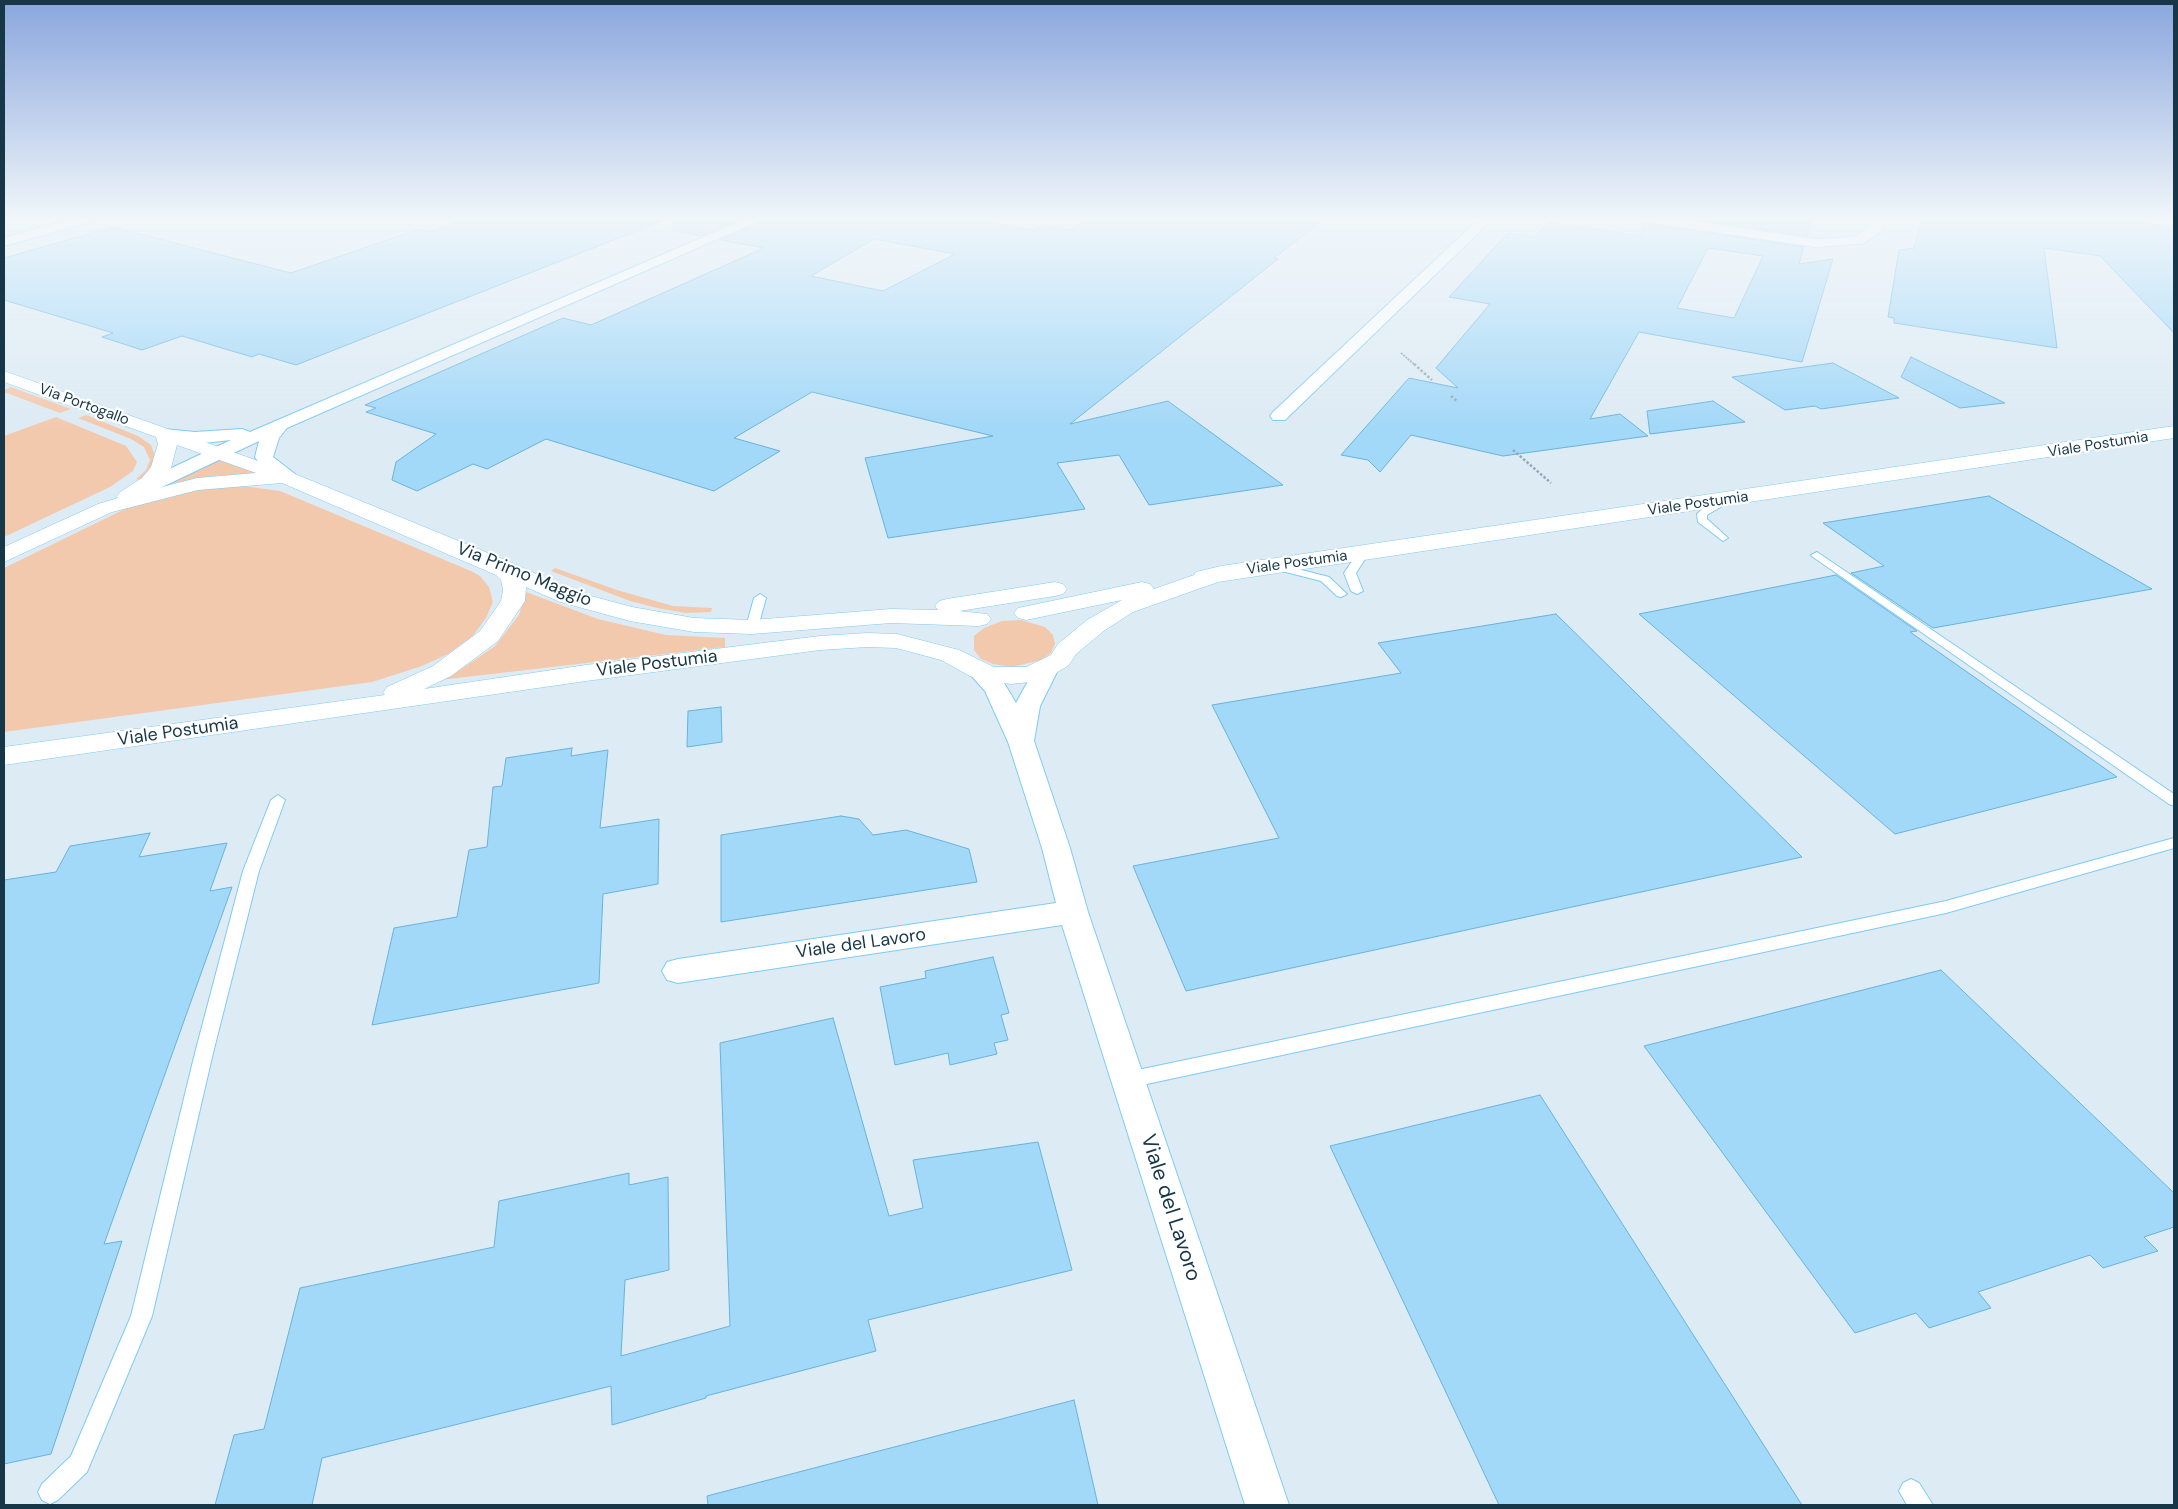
<!DOCTYPE html>
<html>
<head>
<meta charset="utf-8">
<style>
  body { margin:0 }
  #map { position:relative; width:2178px; height:1509px; overflow:hidden; background:#ddebf4; font-family:"DM Sans",sans-serif }
  canvas { display:block }
  .frame { position:absolute; inset:0; border:5px solid #173748; pointer-events:none }
</style>
</head>
<body>
<div id="map">
<canvas width="2178" height="1509"></canvas>
<div class="frame"></div>
</div>
<script>
const c = document.querySelector('canvas').getContext('2d');
c.lineJoin = 'round';
function paint(path, color) {
  c.fillStyle = color;
  c.fill(path, 'evenodd');
}
function poly(rows) {
  const path = new Path2D();
  for (const r of rows) {
    path.moveTo(r[0], r[1]);
    for (let i = 2; i < r.length; i += 2) path.lineTo(r[i], r[i + 1]);
  }
  return path;
}
function stroke(path, color, width, dash) {
  c.strokeStyle = color;
  c.lineWidth = width;
  c.lineCap = dash ? 'butt' : 'round';
  c.setLineDash(dash || []);
  c.stroke(path);
}
function label(font, color, halo, rows, align = 'center') {
  c.font = font + ' "DM Sans",sans-serif';
  c.lineWidth = 4.5;
  c.setLineDash([]);
  c.textBaseline = 'middle';
  c.strokeStyle = halo;
  c.fillStyle = color;
  for (const [text, x, y, turn = 0] of rows) {
    c.save();
    c.translate(x, y);
    c.rotate((+turn || 0) * Math.PI / 180);
    c.textAlign = isNaN(turn) ? turn : align;
    if (halo) c.strokeText(text, 0, 0);
    c.fillText(text, 0, 0);
    c.restore();
  }
}
paint(poly([
  [11,387,71,409,60,413,4,392,4,390],
  [86,415,138,436,151,445,156,459,150,470,140,480,136,479,146,470,150,460,144,447,131,439,78,418],
  [56,417,126,446,137,462,133,471,110,487,4,537,4,436],
  [221,458,257,473,213,476,164,485],
  [235,485,280,491,471,571,480,576,489,587,493,602,486,618,472,637,448,654,422,666,372,682,4,732,4,568,129,507,195,490],
  [555,568,617,590,673,606,712,608,711,612,686,613,657,608,630,601,551,571],
  [526,592,598,619,666,635,725,638,725,647,440,680,469,664,495,646,519,615],
  [1021,620,1045,627,1053,635,1055,644,1051,653,1041,660,1012,667,993,664,981,659,974,650,974,636,984,628,1002,621]
]), '#f3c9ae');
const building = poly([
  [471,217,667,219,296,365,259,354,252,357,182,336,142,350,102,337,113,333,4,300,4,258,113,227,291,273,419,229,429,232,471,217],
  [673,217,745,217,702,236,672,230,673,217],
  [770,217,963,217,1034,230,1043,225,1070,230,1091,217,1327,217,1274,258,1278,259,1070,424,1168,401,1283,485,1149,505,1119,455,1057,463,1085,509,888,538,865,458,993,436,812,392,734,438,780,451,714,491,546,439,487,469,473,464,417,491,392,480,396,462,436,434,366,412,376,408,365,405,563,318,591,325,764,248,721,240,770,217],
  [874,239,955,254,883,291,811,276,874,239],
  [1681,217,1794,217,1811,220,1807,236,1681,217],
  [1923,217,2102,217,2174,227,2174,333,2100,256,2044,248,2057,348,1894,323,1894,318,1888,317,1899,250,1914,248,1923,217],
  [1548,222,1641,236,1642,223,1804,247,1799,264,1833,259,1802,362,1639,332,1590,419,1620,414,1648,436,1503,456,1411,435,1380,472,1368,460,1341,455,1409,378,1458,388,1436,368,1490,304,1449,297,1508,233,1535,237,1548,222],
  [1708,248,1763,256,1734,318,1677,308,1708,248],
  [1911,357,2005,403,1960,408,1901,377,1911,357],
  [1833,363,1899,398,1821,409,1815,406,1785,410,1732,377,1833,363],
  [1713,401,1745,422,1650,434,1647,411,1713,401],
  [1989,496,2152,589,1933,628,1851,573,1884,566,1823,523,1989,496],
  [1836,575,1917,631,1910,632,2117,777,1895,834,1639,614,1836,575],
  [1556,614,1802,857,1186,991,1133,866,1279,838,1212,705,1401,673,1378,643,1556,614],
  [721,707,722,742,687,747,688,711,721,707],
  [572,748,571,756,608,750,600,828,659,819,658,884,603,894,599,983,372,1025,394,928,457,917,469,850,487,847,493,787,502,786,506,758,572,748],
  [841,816,859,819,873,835,906,830,969,849,977,882,721,922,721,835,841,816],
  [150,833,139,857,227,843,210,891,232,887,104,1244,122,1241,51,1454,4,1464,4,880,56,872,70,846,150,833],
  [993,957,1009,1013,1001,1015,1008,1040,994,1043,997,1054,950,1065,948,1053,895,1065,880,987,926,978,925,971,993,957],
  [1941,970,2174,1193,2174,1227,2144,1237,2158,1251,2103,1268,2090,1255,1978,1292,1991,1308,1929,1328,1916,1313,1855,1333,1644,1046,1941,970],
  [833,1018,889,1216,923,1208,913,1160,1038,1142,1072,1270,868,1320,876,1351,706,1396,706,1398,612,1425,611,1386,322,1458,312,1505,215,1505,234,1435,264,1429,300,1288,494,1247,499,1201,629,1173,629,1185,668,1177,669,1270,625,1280,621,1356,730,1326,720,1043,833,1018],
  [1540,1095,1802,1505,1499,1505,1330,1146,1540,1095],
  [1074,1400,1098,1505,708,1505,707,1496,1074,1400]
]);
paint(building, '#a2d8f8');
stroke(building, '#67b3dc', 1);
const lane = poly([
  [1725,497,1729,498,1729,502,1707,515,1707,519,1728,538,1723,541,1698,522,1697,514,1706,505,1725,497],
  [1363,550,1369,553,1356,573,1363,591,1357,594,1351,591,1344,573,1359,551,1363,550],
  [1817,552,2174,794,2174,806,2169,804,1813,557,1811,555,1817,552],
  [1278,564,1329,577,1347,594,1341,597,1337,596,1321,581,1274,569,1272,567,1278,564],
  [760,594,766,598,758,627,756,630,748,630,746,627,754,598,760,594],
  [278,795,285,800,259,871,213,1053,152,1316,87,1472,58,1500,50,1504,42,1500,38,1492,42,1484,71,1456,131,1316,195,1053,243,871,271,800,278,795],
  [2174,838,2174,848,1946,913,1128,1088,1122,1085,1119,1080,1122,1075,1128,1072,1946,901,2174,838],
  [1911,1479,1919,1483,1933,1505,1907,1505,1899,1491,1903,1483,1911,1479]
]);
const street = poly([
  [78,217,99,217,98,220,4,246,4,238,78,217],
  [750,217,768,217,287,428,279,438,273,457,295,474,298,478,295,482,281,482,264,470,255,457,259,441,143,496,129,496,126,492,129,488,231,440,195,444,164,439,158,438,155,434,158,430,164,429,195,432,242,429,250,432,750,217],
  [1481,217,1495,217,1285,420,1273,420,1270,416,1273,412,1481,217],
  [1634,217,1666,217,1815,239,1854,237,1870,227,1873,217,1886,217,1881,232,1862,244,1815,247,1640,221,1634,217],
  [1047,661,1056,663,1059,668,1040,706,1034,741,1070,848,1088,912,1289,1505,1245,1505,1062,925,678,983,667,980,662,971,667,962,678,959,1056,903,1042,848,1008,742,985,691,967,671,970,666,979,664,988,666,1004,683,1016,703,1038,663,1047,661]
]);
const secondary = poly([
  [4,371,295,474,510,562,576,592,632,607,694,618,752,620,891,609,938,610,935,606,939,601,947,599,1055,582,1063,584,1067,589,1063,594,1055,596,959,611,987,614,991,619,987,624,979,626,891,623,752,634,694,632,630,621,560,602,526,587,525,601,498,641,451,676,424,689,586,665,820,636,867,633,897,634,959,650,994,667,1026,667,1051,655,1058,644,1087,620,1122,600,1026,620,1018,618,1014,613,1018,608,1142,582,1150,584,1154,589,1194,575,1196,572,1221,566,2174,426,2174,438,1218,582,1133,612,1105,630,1076,654,1069,665,1056,673,1030,682,1011,684,983,680,970,676,941,660,896,648,867,647,820,650,586,681,4,765,4,747,385,695,383,693,387,687,433,666,480,631,501,601,503,590,501,580,496,575,282,483,198,490,112,512,4,562,4,547,98,504,118,498,117,496,120,492,142,478,151,467,158,444,156,437,4,382,4,371],
  [177,445,256,473,197,478,151,490,171,468,177,445]
]);
stroke(lane, '#7ecbf5', 2);
stroke(street, '#7ecbf5', 2);
stroke(secondary, '#7ecbf5', 1);
stroke(poly([
  [1401,353,1415,365]
]), '#94a8b4', 2, [2, 1]);
stroke(poly([
  [1414,364,1432,380],
  [1451,396,1458,402],
  [1513,450,1551,483]
]), '#94a8b4', 2.5, [2.5, 2]);
paint(lane, '#fff');
paint(street, '#fff');
paint(secondary, '#fff');
const sky = c.createLinearGradient(0, 0, 0, 429);
sky.addColorStop(0, '#8aa6dd');
sky.addColorStop(0.51, '#f0f6fa');
sky.addColorStop(1, '#f0f6fa00');
c.fillStyle = sky;
c.fillRect(0, 0, 2178, 429);
label('15px', '#173748', '#fff', [
  ["Via Portogallo",84,405,20],
  ["Viale Postumia",2098,445,-9],
  ["Viale Postumia",1698,504,-8],
  ["Viale Postumia",1297,563,-8]
]);
label('18px', '#173748', '#fff', [
  ["Via Primo Maggio",524,575,22],
  ["Viale Postumia",657,664,-7],
  ["Viale Postumia",178,732,-8],
  ["Viale del Lavoro",861,944,-8]
]);
label('21px', '#173748', '#fff', [
  ["Viale del Lavoro",1170,1208,72]
]);
</script>
</body>
</html>
